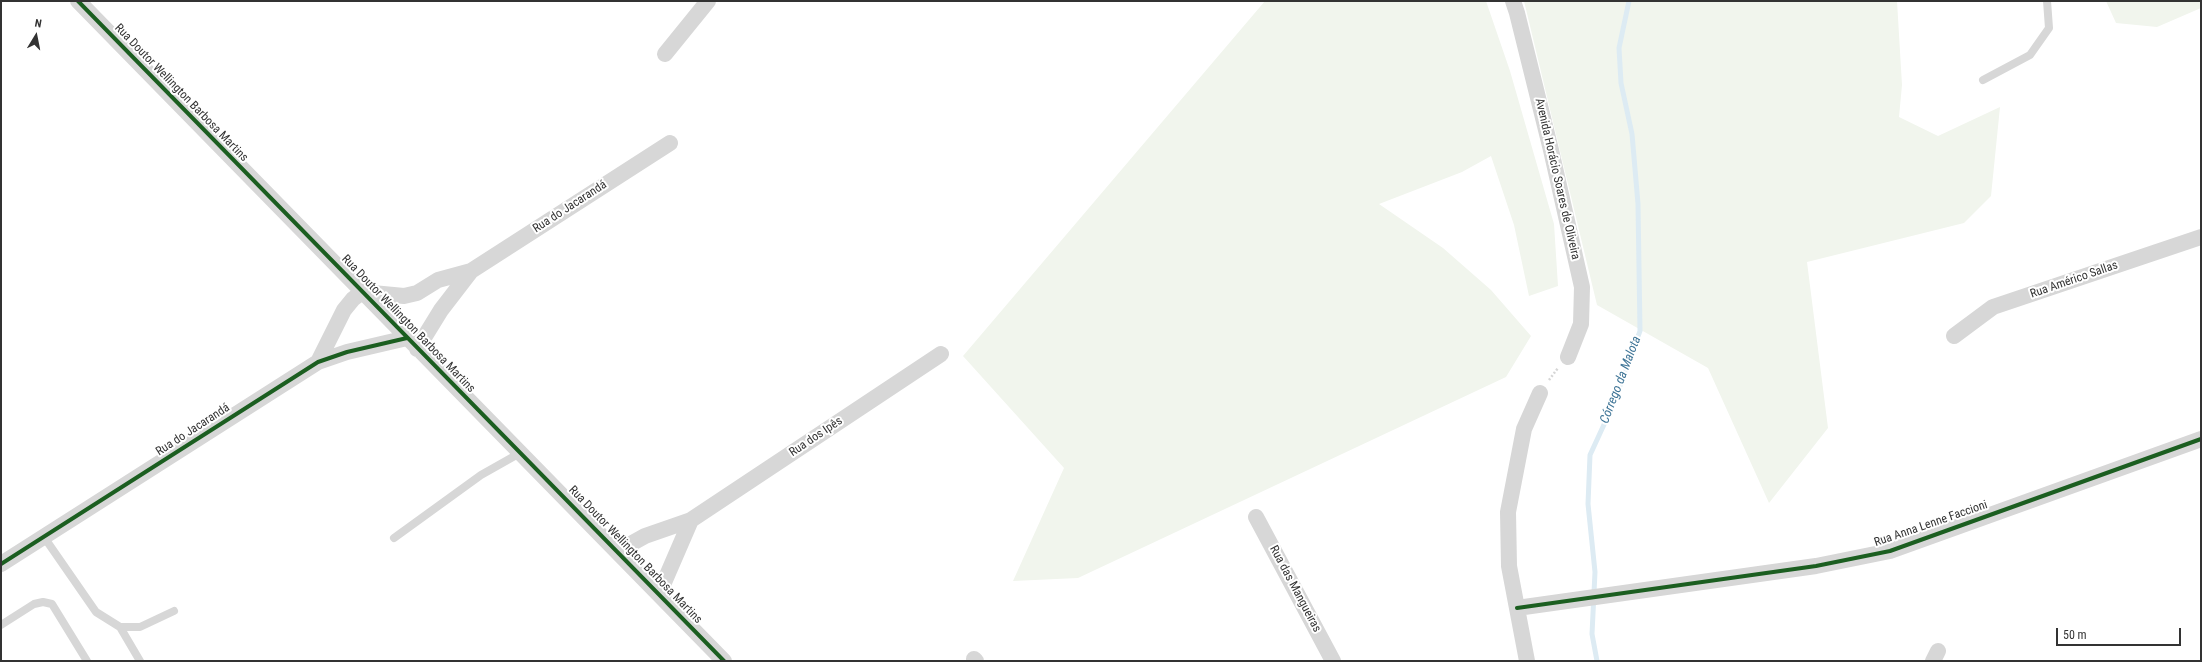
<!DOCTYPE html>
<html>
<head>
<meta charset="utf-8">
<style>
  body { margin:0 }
  #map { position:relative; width:2202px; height:662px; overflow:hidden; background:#fff; font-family:"Roboto Condensed",sans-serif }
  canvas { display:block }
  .frame { position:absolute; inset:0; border:2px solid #333; pointer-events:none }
  .north { position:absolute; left:16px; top:16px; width:40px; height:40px; -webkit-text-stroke:3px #fff; paint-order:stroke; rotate:10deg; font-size:11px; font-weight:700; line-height:16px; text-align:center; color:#333 }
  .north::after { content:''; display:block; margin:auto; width:14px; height:18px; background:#333; clip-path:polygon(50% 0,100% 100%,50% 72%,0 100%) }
  .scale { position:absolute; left:2056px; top:628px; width:125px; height:18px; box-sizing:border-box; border:2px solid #333; border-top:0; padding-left:5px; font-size:12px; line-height:14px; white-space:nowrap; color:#333; -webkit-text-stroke:3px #fff; paint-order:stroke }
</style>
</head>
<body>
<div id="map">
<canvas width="2202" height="662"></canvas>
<div class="frame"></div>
<div class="north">N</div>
<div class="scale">50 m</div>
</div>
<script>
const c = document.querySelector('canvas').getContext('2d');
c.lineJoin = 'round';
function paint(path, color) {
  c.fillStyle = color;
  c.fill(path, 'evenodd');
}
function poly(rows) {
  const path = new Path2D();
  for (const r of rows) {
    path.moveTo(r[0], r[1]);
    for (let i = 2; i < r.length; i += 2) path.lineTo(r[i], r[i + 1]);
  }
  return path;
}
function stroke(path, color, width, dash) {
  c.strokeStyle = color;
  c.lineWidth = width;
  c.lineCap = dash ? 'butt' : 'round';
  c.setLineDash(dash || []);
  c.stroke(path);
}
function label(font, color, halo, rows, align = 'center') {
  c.font = font + ' "Roboto Condensed",sans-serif';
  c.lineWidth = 4;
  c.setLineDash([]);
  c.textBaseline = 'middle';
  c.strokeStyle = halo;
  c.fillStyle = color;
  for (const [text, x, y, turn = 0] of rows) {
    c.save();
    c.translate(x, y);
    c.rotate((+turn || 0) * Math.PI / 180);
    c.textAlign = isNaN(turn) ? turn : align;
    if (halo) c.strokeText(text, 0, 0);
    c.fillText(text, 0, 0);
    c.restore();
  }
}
paint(poly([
  [1265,1,1486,1,1510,71,1554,224,1558,286,1529,296,1514,225,1491,156,1462,172,1379,204,1443,248,1491,290,1531,336,1506,377,1078,578,1013,581,1064,468,963,356],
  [1524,1,1897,1,1902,85,1899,117,1938,136,2000,107,1991,196,1964,223,1807,262,1828,428,1769,503,1708,368,1597,305],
  [2106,1,2201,1,2201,8,2157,27,2116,23]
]), '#f1f5ed');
stroke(poly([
  [1597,661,1592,634,1595,572,1588,504,1590,455,1613,405,1640,331,1638,204,1632,134,1621,83,1619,48,1629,1]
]), '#ddebf3', 5);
stroke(poly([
  [1549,380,1558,368]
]), '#d6d6d6', 2.5, [2, 2]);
stroke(poly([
  [1983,80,2030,55,2049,28,2047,1],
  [44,537,96,612,120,627,140,627,174,611],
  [394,538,481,475,520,453],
  [1,625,34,604,43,602,52,604,87,661],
  [120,627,140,661]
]), '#d7d7d7', 8);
stroke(poly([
  [78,1,724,661],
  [1513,1,1517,13,1551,150,1582,287,1581,324,1568,357],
  [665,54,708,1],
  [1954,336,1993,307,2201,237],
  [417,349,441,310,471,271],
  [318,362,344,310,353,299,362,292,404,296,417,293,438,280,471,271,670,143],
  [1256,517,1333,661],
  [618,551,645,536,691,520,941,354],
  [1,564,318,362,347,352,407,338],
  [659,594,691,520],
  [1517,608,1816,566,1890,551,2201,439],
  [974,659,976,661],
  [1527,661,1509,566,1508,512,1524,429,1540,393],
  [1933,661,1938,651]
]), '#d7d7d7', 16);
stroke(poly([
  [78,1,724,661],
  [1,564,318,362,347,352,407,338],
  [1517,608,1816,566,1890,551,2201,439]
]), '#1b5e20', 4);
label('12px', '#333', '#fff', [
  ["Rua Doutor Wellington Barbosa Martins",181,93,46],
  ["Avenida Horácio Soares de Oliveira",1557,179,77],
  ["Rua do Jacarandá",570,207,-33],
  ["Rua Américo Sallas",2074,280,-19],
  ["Rua Doutor Wellington Barbosa Martins",408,324,46],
  ["Rua do Jacarandá",193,430,-33],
  ["Rua dos Ipês",816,437,-34],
  ["Rua Anna Lenne Faccioni",1931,524,-19],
  ["Rua Doutor Wellington Barbosa Martins",635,555,46],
  ["Rua das Mangueiras",1295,589,62]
]);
label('italic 13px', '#3f7597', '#fff', [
  ["Córrego da Malota",1621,380,-69]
]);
</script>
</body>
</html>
